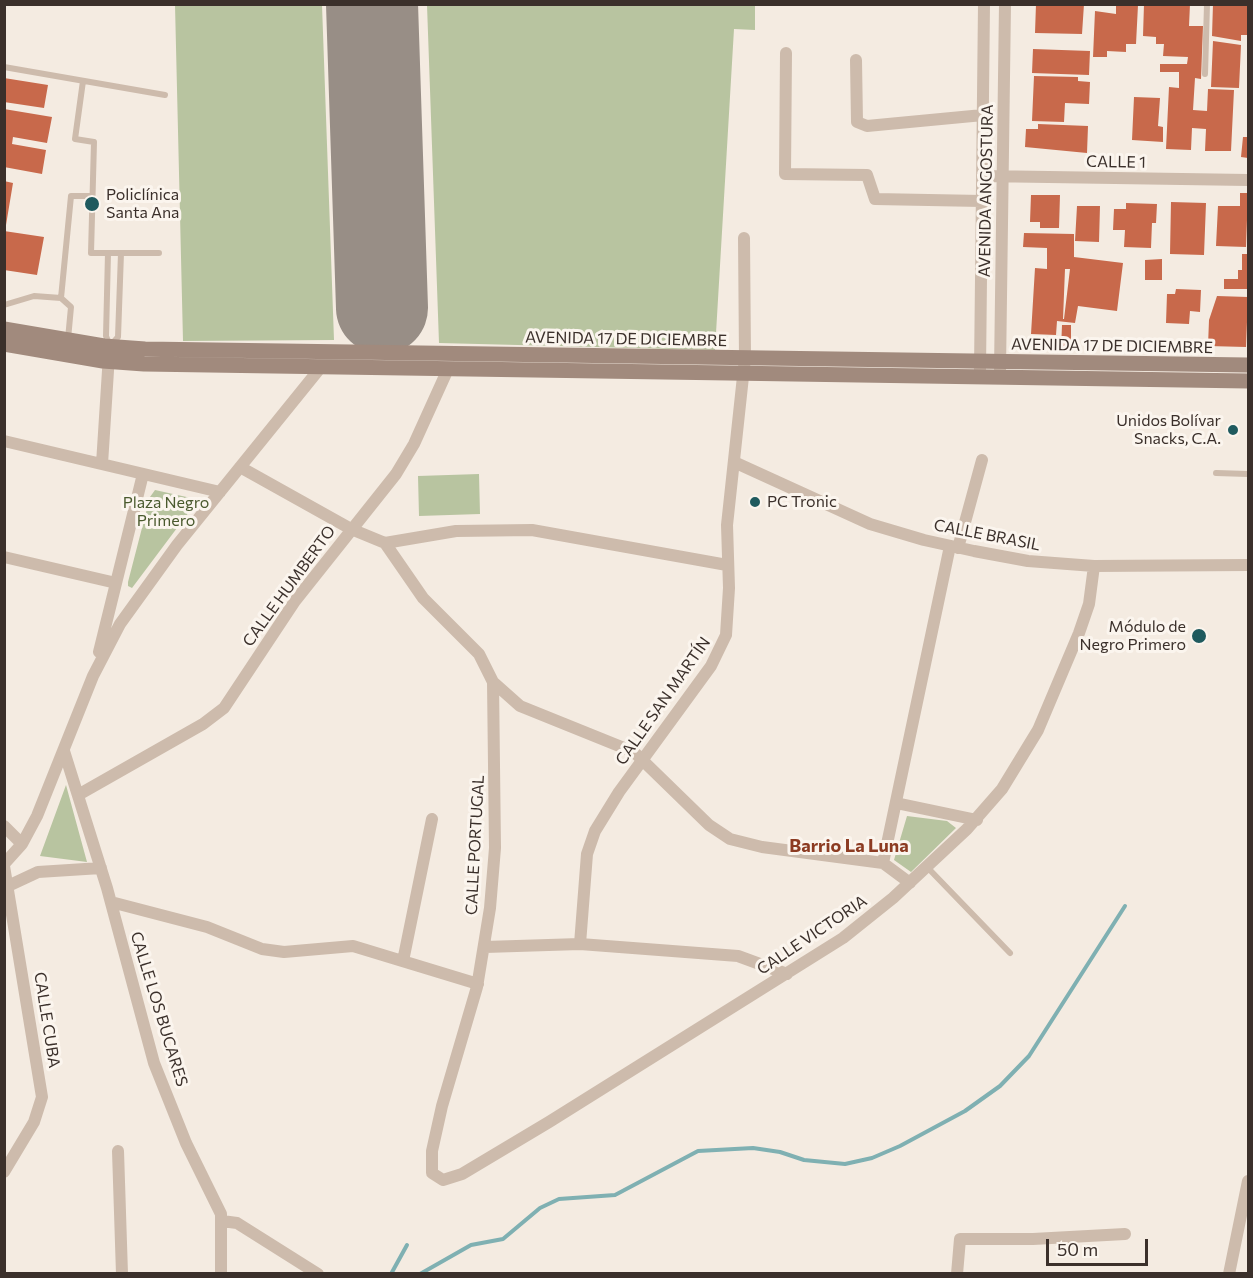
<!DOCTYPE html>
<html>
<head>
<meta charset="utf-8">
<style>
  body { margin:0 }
  #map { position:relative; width:1253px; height:1278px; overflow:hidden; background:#f4ebe1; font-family:Commissioner,sans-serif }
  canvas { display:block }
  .frame { position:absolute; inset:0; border:6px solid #3b302b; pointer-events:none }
  .scale { position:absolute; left:1046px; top:1239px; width:102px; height:27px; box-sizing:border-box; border:3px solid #3b302b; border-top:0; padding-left:8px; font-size:18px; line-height:21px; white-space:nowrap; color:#3b302b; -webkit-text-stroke:4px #fbf5ee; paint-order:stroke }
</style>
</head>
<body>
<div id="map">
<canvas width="1253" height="1278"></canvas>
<div class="frame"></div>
<div class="scale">50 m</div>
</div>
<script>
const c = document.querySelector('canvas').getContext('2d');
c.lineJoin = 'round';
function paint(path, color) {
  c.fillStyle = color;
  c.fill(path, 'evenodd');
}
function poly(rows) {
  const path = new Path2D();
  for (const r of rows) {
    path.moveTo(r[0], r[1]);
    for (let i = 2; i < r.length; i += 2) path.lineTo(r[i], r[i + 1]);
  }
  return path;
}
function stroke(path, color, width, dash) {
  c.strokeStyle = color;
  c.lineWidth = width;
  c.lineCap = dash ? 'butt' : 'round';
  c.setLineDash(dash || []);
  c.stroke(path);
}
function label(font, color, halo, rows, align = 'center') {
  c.font = font + ' Commissioner,sans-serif';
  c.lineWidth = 6;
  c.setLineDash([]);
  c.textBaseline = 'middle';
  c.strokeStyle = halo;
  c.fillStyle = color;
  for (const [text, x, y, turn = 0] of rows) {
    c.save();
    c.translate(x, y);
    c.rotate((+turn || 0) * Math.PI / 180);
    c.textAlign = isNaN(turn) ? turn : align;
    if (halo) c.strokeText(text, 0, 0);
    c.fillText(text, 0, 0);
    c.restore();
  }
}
paint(poly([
  [175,5,322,5,334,340,183,341],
  [427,5,755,5,755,30,734,29,715,350,439,343],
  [479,474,480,514,419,516,418,476],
  [155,490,191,498,195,504,132,588,128,586,128,582,150,497],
  [66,785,87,862,40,856],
  [907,816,947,821,956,828,911,872,894,860]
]), '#b8c4a0');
stroke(poly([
  [391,1274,407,1245],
  [420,1274,471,1245,503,1239,540,1208,559,1199,615,1195,698,1151,753,1148,780,1152,804,1160,845,1164,872,1158,900,1146,965,1111,1000,1086,1029,1056,1125,906]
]), '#7fb0b2', 4);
stroke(poly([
  [372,4,382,308]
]), '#988e86', 92);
paint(poly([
  [1036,4,1084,4,1082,34,1035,33],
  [1144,4,1190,4,1189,26,1203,26,1201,79,1195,78,1193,110,1207,111,1208,89,1234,90,1231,151,1205,151,1206,129,1192,128,1191,150,1166,149,1169,87,1179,88,1179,72,1160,72,1160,64,1187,64,1188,57,1163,56,1164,44,1156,44,1156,37,1143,36],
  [1213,4,1248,4,1248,35,1241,35,1241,41,1212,36],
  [1116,5,1138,5,1136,44,1126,44,1126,52,1107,51,1107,57,1093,57,1095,11,1116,14],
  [1213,41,1241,45,1239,88,1211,87],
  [1033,49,1090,51,1089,75,1032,73],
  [1034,76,1078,77,1078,81,1090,82,1089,104,1065,103,1064,122,1032,121],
  [4,78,48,85,44,108,4,102],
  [1134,97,1160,98,1158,126,1163,127,1163,142,1132,140],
  [4,109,52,117,47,143,13,137,12,144,46,150,42,174,4,167],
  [1038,124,1088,126,1087,153,1025,147,1026,129,1038,129],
  [1243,137,1248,137,1248,158,1241,157],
  [4,181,13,183,6,225,4,225],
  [1240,193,1248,193,1246,247,1216,246,1218,206,1240,206],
  [1031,195,1060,195,1059,228,1040,228,1040,222,1030,222],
  [1171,202,1206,203,1204,255,1170,254],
  [1126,203,1157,204,1156,223,1152,223,1151,248,1124,247,1125,230,1113,230,1114,209,1126,209],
  [1077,206,1100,206,1099,242,1075,241],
  [4,231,44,237,37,275,4,270],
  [1024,233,1074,234,1074,257,1123,263,1117,311,1078,306,1075,323,1057,321,1056,335,1031,334,1035,268,1047,269,1047,248,1023,247],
  [1065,269,1070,269,1064,319,1063,319],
  [1242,254,1248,254,1248,289,1224,289,1224,279,1238,279,1238,270,1242,270],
  [1162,259,1162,280,1145,280,1145,260],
  [1176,289,1201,290,1200,312,1190,311,1189,324,1166,323,1167,294,1175,294],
  [1217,296,1248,297,1246,347,1208,346,1209,320],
  [1062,325,1071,325,1071,350,1061,350]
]), '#c8694b');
stroke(poly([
  [4,67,165,95],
  [1205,74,1207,4],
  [83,81,75,139,94,142,91,253,159,253],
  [108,253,106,336,110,346,118,337,121,253],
  [61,298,71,196,92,196],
  [4,305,34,296,61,298,71,307,68,339],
  [1216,473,1248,474],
  [927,867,1010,953]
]), '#cdbbac', 6);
stroke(poly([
  [786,53,785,174,867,175,875,199,982,201],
  [856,60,857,122,867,126,983,115],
  [982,176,1248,180],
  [980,370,984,4],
  [1000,370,1005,4],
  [4,441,220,492],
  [734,462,870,524,924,540,974,551,1028,561,1094,566,1248,565],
  [102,464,109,355],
  [240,467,351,529,385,543,456,531,532,530,727,565],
  [385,543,423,598,479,654,493,682,495,848,490,908,477,987,442,1106,432,1151,432,1173,443,1180,462,1174,549,1122,843,938,893,898,967,829,1002,789,1038,730,1079,633,1089,604,1094,566],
  [958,548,982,460],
  [4,557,116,583],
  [99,652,143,474],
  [493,682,520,706,634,752,709,825,730,839,762,847,883,863,910,883],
  [64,751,107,888,154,1063,186,1143,221,1214,221,1274],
  [78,795,203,724,224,708,295,601,396,474,414,444,448,369],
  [896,803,977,820],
  [4,826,22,844],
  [883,863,950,546],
  [4,864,22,844,37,816,93,676,120,624,177,545,321,367],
  [4,866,42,1097,34,1122,4,1172],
  [8,886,38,872,101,868],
  [111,902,207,927,262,949,284,952,353,946,478,984],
  [580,944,587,854,595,831,619,792,711,666,726,635,729,588,727,525,745,358,744,238],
  [485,947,580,944,738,956,787,974],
  [403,961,432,819],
  [118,1151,122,1274],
  [222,1221,237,1223,318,1274],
  [957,1274,960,1239,1033,1239,1125,1234],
  [1229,1274,1248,1181]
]), '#cdbbac', 12);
stroke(poly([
  [4,329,104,346,145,349,1248,365],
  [4,344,103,361,144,364,1248,381]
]), '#a18a7d', 15);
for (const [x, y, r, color] of [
  [92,204,8,"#1f5a5e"],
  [1233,430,6,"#1f5a5e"],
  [755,502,6,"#1f5a5e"],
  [1199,636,8,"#1f5a5e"]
]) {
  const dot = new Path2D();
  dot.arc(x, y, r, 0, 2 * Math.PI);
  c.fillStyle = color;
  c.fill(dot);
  stroke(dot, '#fbf5ee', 2);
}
label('16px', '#3b302b', '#fbf5ee', [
  ["CALLE 1",1116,162,1],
  ["AVENIDA ANGOSTURA",986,191,-89],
  ["AVENIDA 17 DE DICIEMBRE",626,339,1],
  ["AVENIDA 17 DE DICIEMBRE",1112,346,1],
  ["CALLE BRASIL",987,535,11],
  ["CALLE HUMBERTO",289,586,-54],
  ["CALLE SAN MARTÍN",663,701,-55],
  ["CALLE PORTUGAL",475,845,-87],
  ["CALLE VICTORIA",812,935,-34],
  ["CALLE LOS BUCARES",159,1009,73],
  ["CALLE CUBA",47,1020,81]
]);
label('16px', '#3b302b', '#fbf5ee', [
  ["Policlínica",106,195],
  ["Santa Ana",106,213],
  ["Unidos Bolívar",1221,421,"right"],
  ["Snacks, C.A.",1221,439,"right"],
  ["PC Tronic",767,502],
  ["Módulo de",1186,627,"right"],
  ["Negro Primero",1186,645,"right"]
], 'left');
label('16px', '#4a5a2e', '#fbf5ee', [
  ["Plaza Negro",166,503],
  ["Primero",166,521]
]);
label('bold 18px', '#8c3b22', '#fbf5ee', [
  ["Barrio La Luna",849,846]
]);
</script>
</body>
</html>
